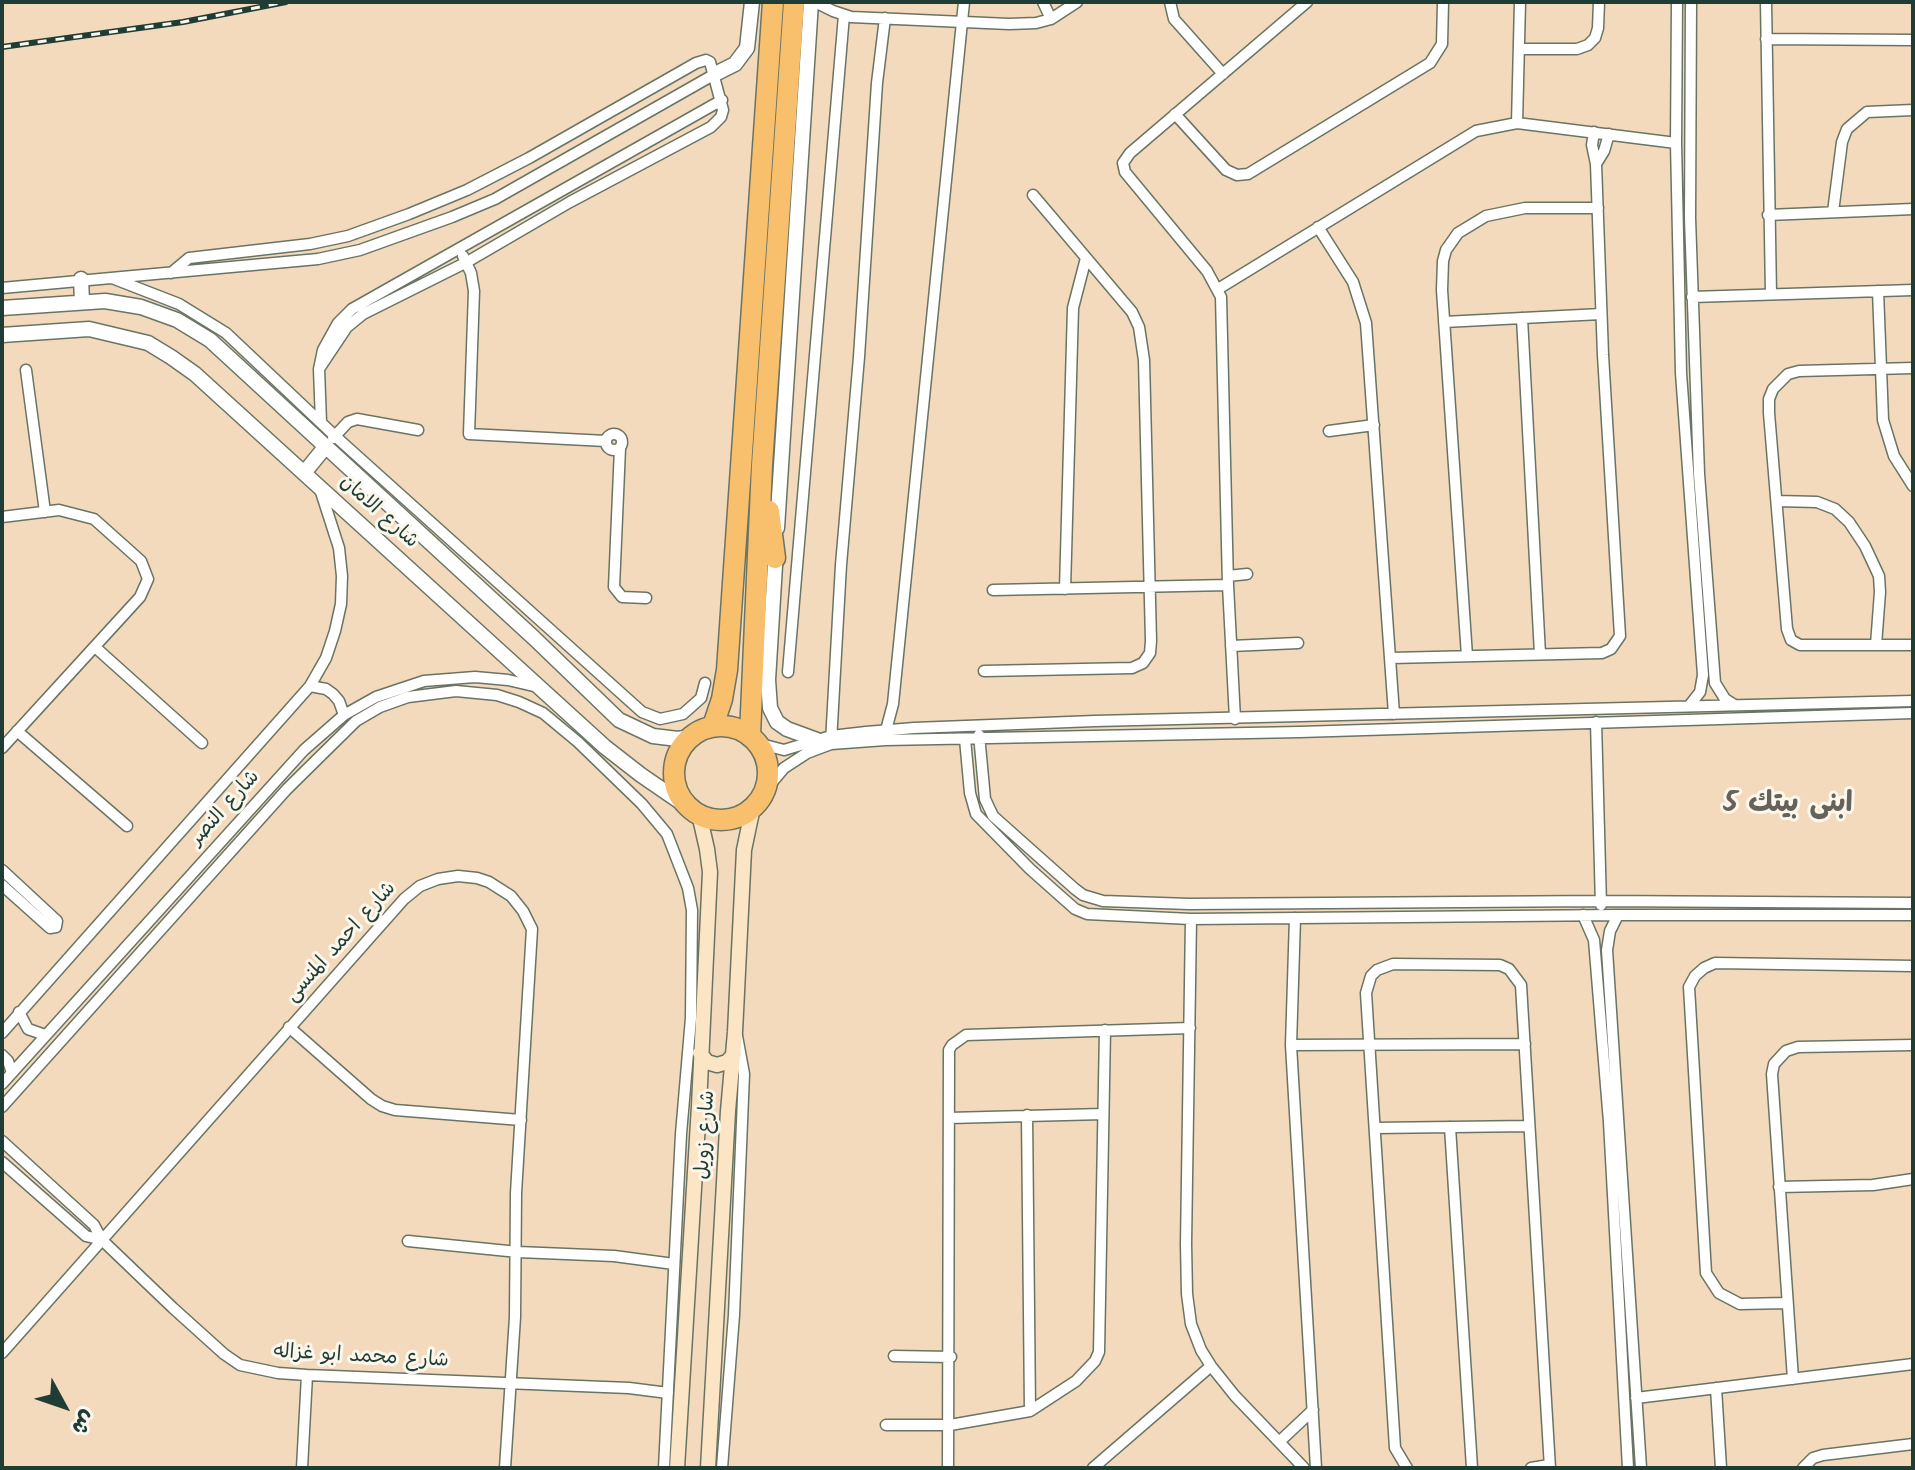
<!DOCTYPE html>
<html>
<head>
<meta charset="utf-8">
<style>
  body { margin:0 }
  #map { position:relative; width:1915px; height:1470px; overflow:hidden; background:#f3dabc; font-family:Kalam,"Playpen Sans Arabic",sans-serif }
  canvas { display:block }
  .frame { position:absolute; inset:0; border:4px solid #1f3d34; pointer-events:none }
  .north { position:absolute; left:24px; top:1366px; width:80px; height:80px; -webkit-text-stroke:6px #fbf7ec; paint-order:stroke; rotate:130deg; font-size:22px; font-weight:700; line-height:32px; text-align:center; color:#1f3d34 }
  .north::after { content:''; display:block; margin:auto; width:28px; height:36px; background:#1f3d34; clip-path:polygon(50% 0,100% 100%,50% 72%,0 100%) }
</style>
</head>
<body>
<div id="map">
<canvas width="1915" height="1470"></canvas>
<div class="frame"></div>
<div class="north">ش</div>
</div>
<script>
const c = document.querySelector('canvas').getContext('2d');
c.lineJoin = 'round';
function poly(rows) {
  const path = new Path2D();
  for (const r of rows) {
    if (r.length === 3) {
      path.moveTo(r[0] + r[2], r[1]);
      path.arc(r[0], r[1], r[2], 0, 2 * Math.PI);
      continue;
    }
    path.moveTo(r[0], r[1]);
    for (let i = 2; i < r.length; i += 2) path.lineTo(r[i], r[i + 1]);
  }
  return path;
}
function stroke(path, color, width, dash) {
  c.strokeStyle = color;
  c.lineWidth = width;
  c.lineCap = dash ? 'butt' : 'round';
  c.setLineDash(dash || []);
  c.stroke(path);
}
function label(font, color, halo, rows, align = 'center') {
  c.font = font + ' Kalam,"Playpen Sans Arabic",sans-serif';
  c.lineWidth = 6;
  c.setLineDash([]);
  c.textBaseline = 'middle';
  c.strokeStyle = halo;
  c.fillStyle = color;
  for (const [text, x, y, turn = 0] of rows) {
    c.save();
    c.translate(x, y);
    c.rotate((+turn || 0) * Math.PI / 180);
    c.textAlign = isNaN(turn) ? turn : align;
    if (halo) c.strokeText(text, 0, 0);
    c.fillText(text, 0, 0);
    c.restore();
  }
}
const minor = poly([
  [815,2,833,11,851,17,1009,24,1036,23,1051,19,1077,2],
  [1043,2,1051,19],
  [1170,2,1174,19,1223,74],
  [1677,2,1676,143,1681,373,1703,675,1700,692,1689,706],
  [1691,2,1690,218,1699,474,1715,683,1725,699,1733,704],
  [1766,2,1771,294],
  [1766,39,1913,40],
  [1519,49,1577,49,1588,45,1595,38,1598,28,1599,2],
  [1175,114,1226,170,1237,175,1248,174,1430,63,1442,44,1443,2],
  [1517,123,1520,2],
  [1596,164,1604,151,1609,134],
  [1833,212,1842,142,1847,129,1867,112,1913,110],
  [1768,215,1913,209],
  [1318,227,1353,282,1366,323,1394,714],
  [463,256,471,273,474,291,469,434,606,441],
  [171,273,189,258,310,244,348,236,409,214,467,190,529,158,696,63,706,60,710,62,723,110,721,117,711,127,570,202,467,262,363,314,347,327,319,369],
  [112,278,179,304,226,333,335,436,642,712,660,719,683,714,701,698,705,683],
  [2,288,318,259,360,250,452,217,495,199,715,74],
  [1218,289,1476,131,1517,123,1676,143],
  [1878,291,1883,420,1894,456,1913,486],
  [1692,297,1913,290],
  [1522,318,1540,654],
  [1444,322,1601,314],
  [1913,368,1799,371,1788,374,1773,389,1769,399,1769,413,1787,629,1791,640,1800,645,1913,645],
  [26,370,45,512],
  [321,422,319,369,323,350,338,323,352,309,722,100],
  [1329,431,1374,425],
  [614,442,8],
  [333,438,348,422,357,419,418,430],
  [620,448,614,587,622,597,646,598],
  [1777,501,1817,502,1835,509,1849,522,1865,546,1879,576,1880,592,1876,645],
  [2,517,59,510,94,519,141,561,148,579,140,597,2,748],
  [1228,576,1247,574],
  [1065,589,1073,308,1086,258],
  [993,590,1228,585],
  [1231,646,1298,643],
  [95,647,202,743],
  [1467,656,1442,290,1443,261,1446,250,1458,233,1486,216,1525,208,1598,208],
  [1391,658,1602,653,1611,649,1620,636,1603,355,1596,164,1592,145,1594,132],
  [984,671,1132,668,1143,663,1150,653,1151,641,1144,360,1139,327,1132,312,1033,195],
  [788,672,844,15],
  [310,686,326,689,333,694,339,701,344,715],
  [1235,719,1228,585,1221,297,1207,271,1125,172,1123,163,1130,153,1307,2],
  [1596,722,1601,905],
  [17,731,127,826],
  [885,734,893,704,964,2],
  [979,735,985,799,993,816,1075,889,1083,895,1103,901,1189,904,1601,901,1913,903],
  [965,739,970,793,976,814,1030,869,1075,909,1087,914,1191,919,1618,915,1913,915],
  [831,742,841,565,859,357,877,83,885,18],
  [757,743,784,750,831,736,866,732,914,728,1095,721,1913,701],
  [763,793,784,768,807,753,831,744,885,740,1300,732,1913,713],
  [2,870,57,921,56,927,50,928,2,885],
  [1583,915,1594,940,1609,1122,1628,1468],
  [1618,915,1610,931,1607,950,1641,1468],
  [1295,918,1291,1045,1316,1468],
  [1191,919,1186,1244,1187,1294,1191,1324,1201,1350,1211,1366,1235,1396,1304,1468],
  [19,1012,28,1029,45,1035],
  [289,1027,371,1099,382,1106,395,1110,521,1120],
  [2,1033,310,686,326,658,335,631,341,604,342,576,339,548,320,489],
  [1291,1045,1525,1044],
  [2,1055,8,1061,12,1073],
  [2,1084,304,750,344,715,376,697,424,681,475,677,508,680,538,687],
  [2,1107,287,789,356,721,380,707,408,697,456,691,497,695,519,702,543,713,578,742,642,804,667,834,688,888,692,910,691,1018,681,1134,664,1468],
  [1027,1115,1030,1411],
  [949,1118,1103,1114],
  [1450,1127,1472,1468],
  [1375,1128,1529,1126],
  [2,1141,94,1225,102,1240,173,1308,224,1354,240,1365,278,1373,307,1375,629,1388,668,1393],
  [2,1162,86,1236,102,1240],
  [1779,1187,1873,1185,1913,1179],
  [408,1241,518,1252,614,1256,674,1264],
  [1787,1303,1740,1304,1719,1293,1706,1273,1689,987,1695,976,1704,968,1715,963,1913,966],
  [2,1353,404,899,420,886,438,879,458,876,477,878,489,882,511,896,523,911,532,929,516,1193,515,1317,505,1468],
  [894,1356,951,1357],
  [1793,1379,1772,1074,1774,1064,1786,1051,1798,1047,1913,1045],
  [1716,1388,1721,1468],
  [1636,1398,1913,1364],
  [886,1425,950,1425,1030,1411,1076,1381,1095,1361,1099,1352,1105,1030],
  [1279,1442,1313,1410],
  [302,1468,307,1375],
  [722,1468,734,1315,744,1074,737,1036],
  [948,1468,949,1050,952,1045,966,1035,1190,1028],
  [1093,1468,1211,1366],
  [1407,1468,1395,1448,1366,993,1371,976,1377,970,1393,964,1500,965,1509,969,1521,985,1550,1468],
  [1531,1468,1549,1465],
  [1803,1468,1813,1458,1823,1455,1913,1444]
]);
const tertiary = poly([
  [715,74,735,64,747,48,752,2],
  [81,279,82,301],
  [2,308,105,301,141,307,177,320,210,340,534,638,619,720,653,736,678,739,690,737],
  [2,335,89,329,148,343,171,357,195,374,605,747,641,775,692,810],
  [304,473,326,446],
  [777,528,811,2],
  [776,549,768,680,770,708,777,722,787,729,817,740]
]);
const secondary = poly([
  [700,1053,707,1062,717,1065,727,1062,734,1054],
  [677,1468,699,1106,710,872,707,849,699,814],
  [708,1468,728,1111,735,1032,744,850,753,807]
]);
const motorway = poly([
  [769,511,775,558],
  [713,726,722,699,727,670,773,2],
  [721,773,47],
  [750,735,762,465,794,2]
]);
stroke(minor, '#697464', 13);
stroke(tertiary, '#697464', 17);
stroke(secondary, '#697464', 17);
stroke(motorway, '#697464', 23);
stroke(minor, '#fff', 10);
stroke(tertiary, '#fff', 14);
stroke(secondary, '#fce5c4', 14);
stroke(motorway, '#f8bf6c', 20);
const rail = poly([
  [2,47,183,22,286,2]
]);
stroke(rail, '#1f3d34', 6);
stroke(rail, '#fbf7ec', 3, [9]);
label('20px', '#1f3d34', '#fbf7ec', [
  ["شارع الامان",378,513,42],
  ["شارع النصر",226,809,-48],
  ["شارع احمد المنسى",342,943,-48],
  ["شارع زويل",707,1135,-86],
  ["شارع محمد ابو غزاله",361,1358,3]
]);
label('bold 28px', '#666259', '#fbf7ec', [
  ["ابنى بيتك 5",1788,806]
]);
</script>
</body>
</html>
